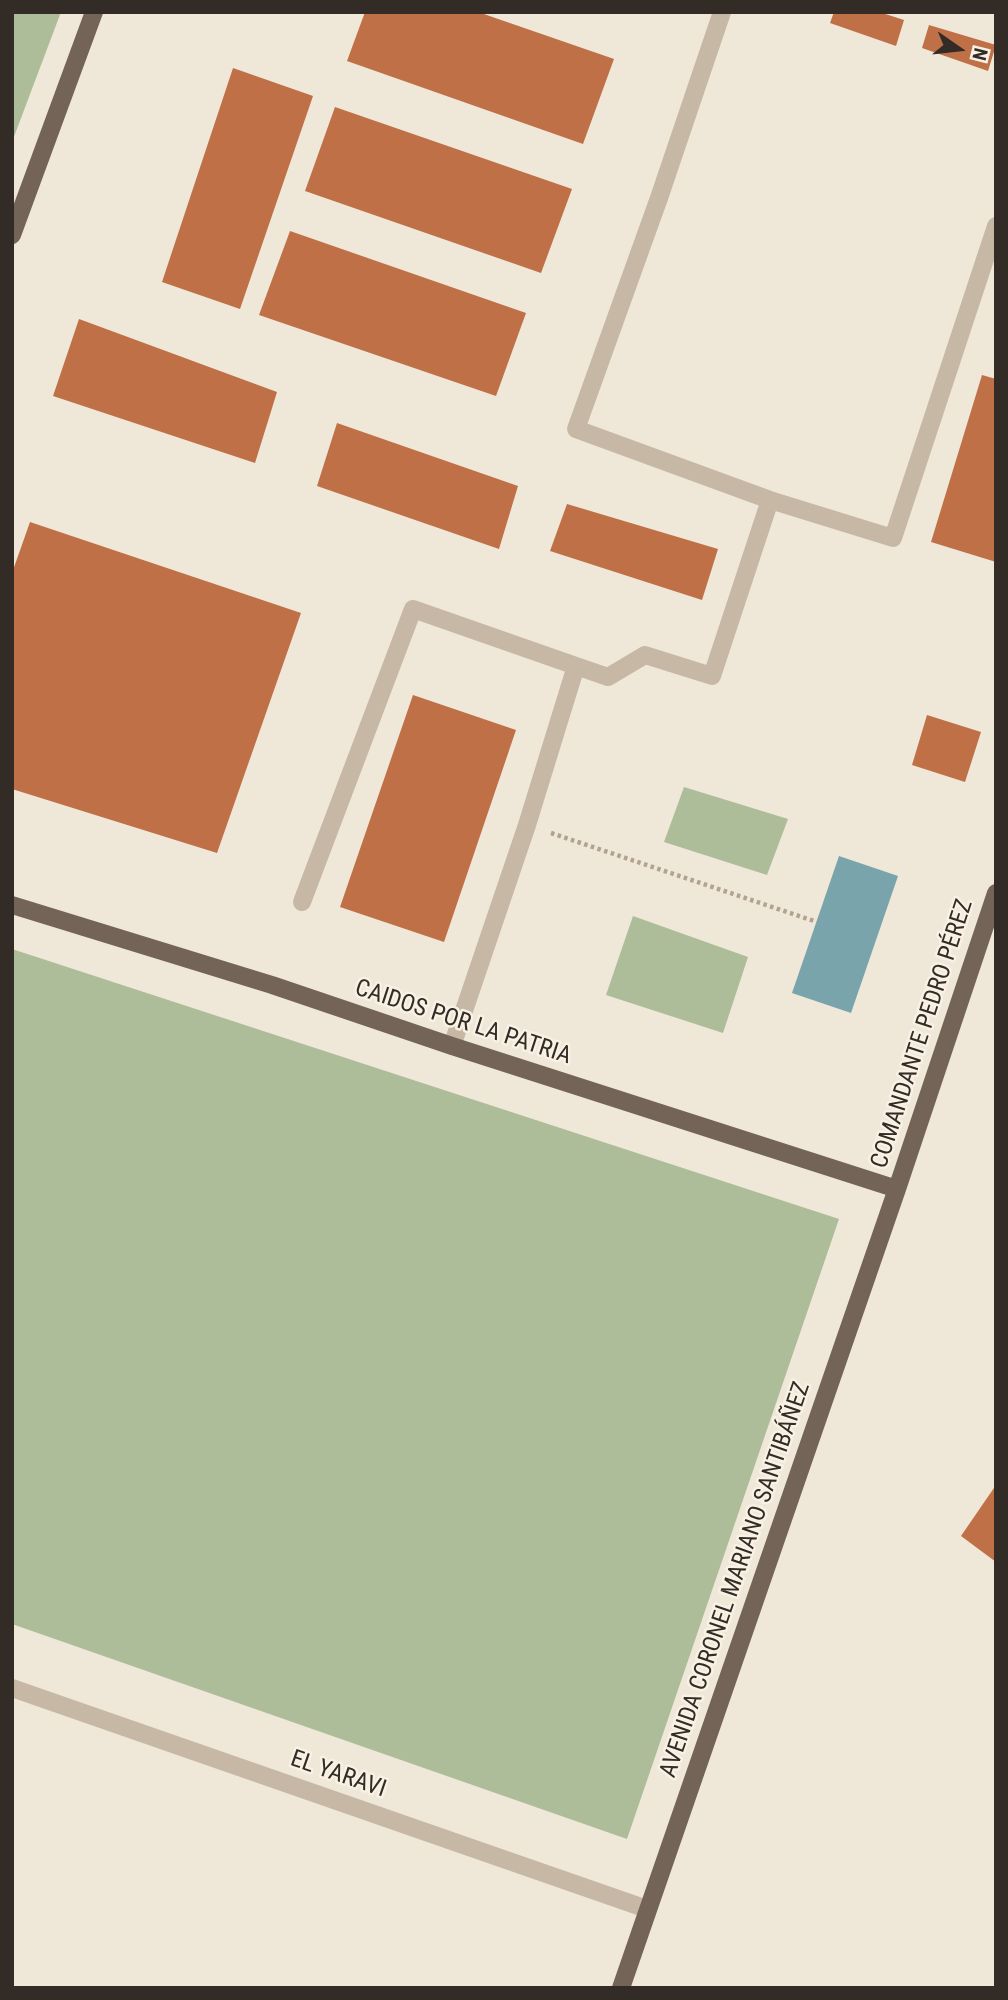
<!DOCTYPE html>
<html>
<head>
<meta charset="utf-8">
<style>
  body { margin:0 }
  #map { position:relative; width:1008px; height:2000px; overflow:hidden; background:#efe7d8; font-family:"Roboto Condensed",sans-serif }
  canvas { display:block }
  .frame { position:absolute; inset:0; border:14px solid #332b26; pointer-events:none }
  .north { position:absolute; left:924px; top:14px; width:70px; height:70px; -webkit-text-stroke:5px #f8f1e4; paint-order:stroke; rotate:104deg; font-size:19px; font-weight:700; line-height:28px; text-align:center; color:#332b26 }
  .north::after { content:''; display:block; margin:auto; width:24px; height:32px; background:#332b26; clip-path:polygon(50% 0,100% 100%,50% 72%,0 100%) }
</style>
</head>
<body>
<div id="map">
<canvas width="1008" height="2000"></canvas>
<div class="frame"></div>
<div class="north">N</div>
</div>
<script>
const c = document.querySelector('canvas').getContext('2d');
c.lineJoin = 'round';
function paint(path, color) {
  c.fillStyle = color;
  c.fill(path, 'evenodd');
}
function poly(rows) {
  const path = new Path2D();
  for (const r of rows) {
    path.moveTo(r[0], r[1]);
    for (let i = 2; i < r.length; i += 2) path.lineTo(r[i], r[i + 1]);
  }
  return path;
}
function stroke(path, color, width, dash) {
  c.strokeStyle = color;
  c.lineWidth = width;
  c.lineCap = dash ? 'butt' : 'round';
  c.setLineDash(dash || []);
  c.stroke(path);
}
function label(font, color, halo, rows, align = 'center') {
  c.font = font + ' "Roboto Condensed",sans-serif';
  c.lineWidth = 5;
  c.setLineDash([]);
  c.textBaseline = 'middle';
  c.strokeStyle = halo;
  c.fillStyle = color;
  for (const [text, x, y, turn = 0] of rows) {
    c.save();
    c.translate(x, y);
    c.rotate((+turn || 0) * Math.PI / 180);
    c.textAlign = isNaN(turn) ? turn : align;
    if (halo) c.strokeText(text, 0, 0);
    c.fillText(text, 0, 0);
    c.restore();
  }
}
paint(poly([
  [12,12,61,12,12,142],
  [684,787,788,819,767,875,664,842],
  [633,916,748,957,723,1033,606,995],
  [12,949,839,1219,627,1839,12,1624]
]), '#aebd99');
paint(poly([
  [839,856,898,876,851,1013,792,993]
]), '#79a4ab');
paint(poly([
  [365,12,478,12,614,59,583,144,347,61],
  [834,12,879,12,904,20,896,46,830,23],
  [929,25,996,45,988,71,922,48],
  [233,68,313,96,240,309,162,282],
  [335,107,572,189,541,273,305,191],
  [290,231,526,313,496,396,259,315],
  [79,319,277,392,255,463,53,396],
  [982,375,996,379,996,562,931,542],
  [337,423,518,486,499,549,317,486],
  [567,504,718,549,702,600,550,551],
  [30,522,301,613,217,853,12,789,12,573],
  [413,695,516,730,444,942,340,907],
  [927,715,981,732,965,782,912,765],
  [996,1485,996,1562,961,1536]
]), '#c07046');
stroke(poly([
  [551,833,817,922]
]), '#b2a290', 4.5, [3.5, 3.5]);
stroke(poly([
  [722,12,659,198,576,429,770,500,893,538,996,226],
  [302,902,413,609,576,666],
  [452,1046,527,825,576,666,608,677,645,655,712,676,770,500],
  [12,1688,647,1909]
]), '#c7b8a5', 18);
stroke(poly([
  [12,235,94,12],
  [12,905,272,985,452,1046,897,1189],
  [621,1988,897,1189,996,893]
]), '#746458', 18);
label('24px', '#332b26', '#f8f1e4', [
  ["CAIDOS POR LA PATRIA",463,1023,18],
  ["COMANDANTE PEDRO PÉREZ",923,1034,-72],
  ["AVENIDA CORONEL MARIANO SANTIBÁÑEZ",736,1580,-71],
  ["EL YARAVI",338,1775,19]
]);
</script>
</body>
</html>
